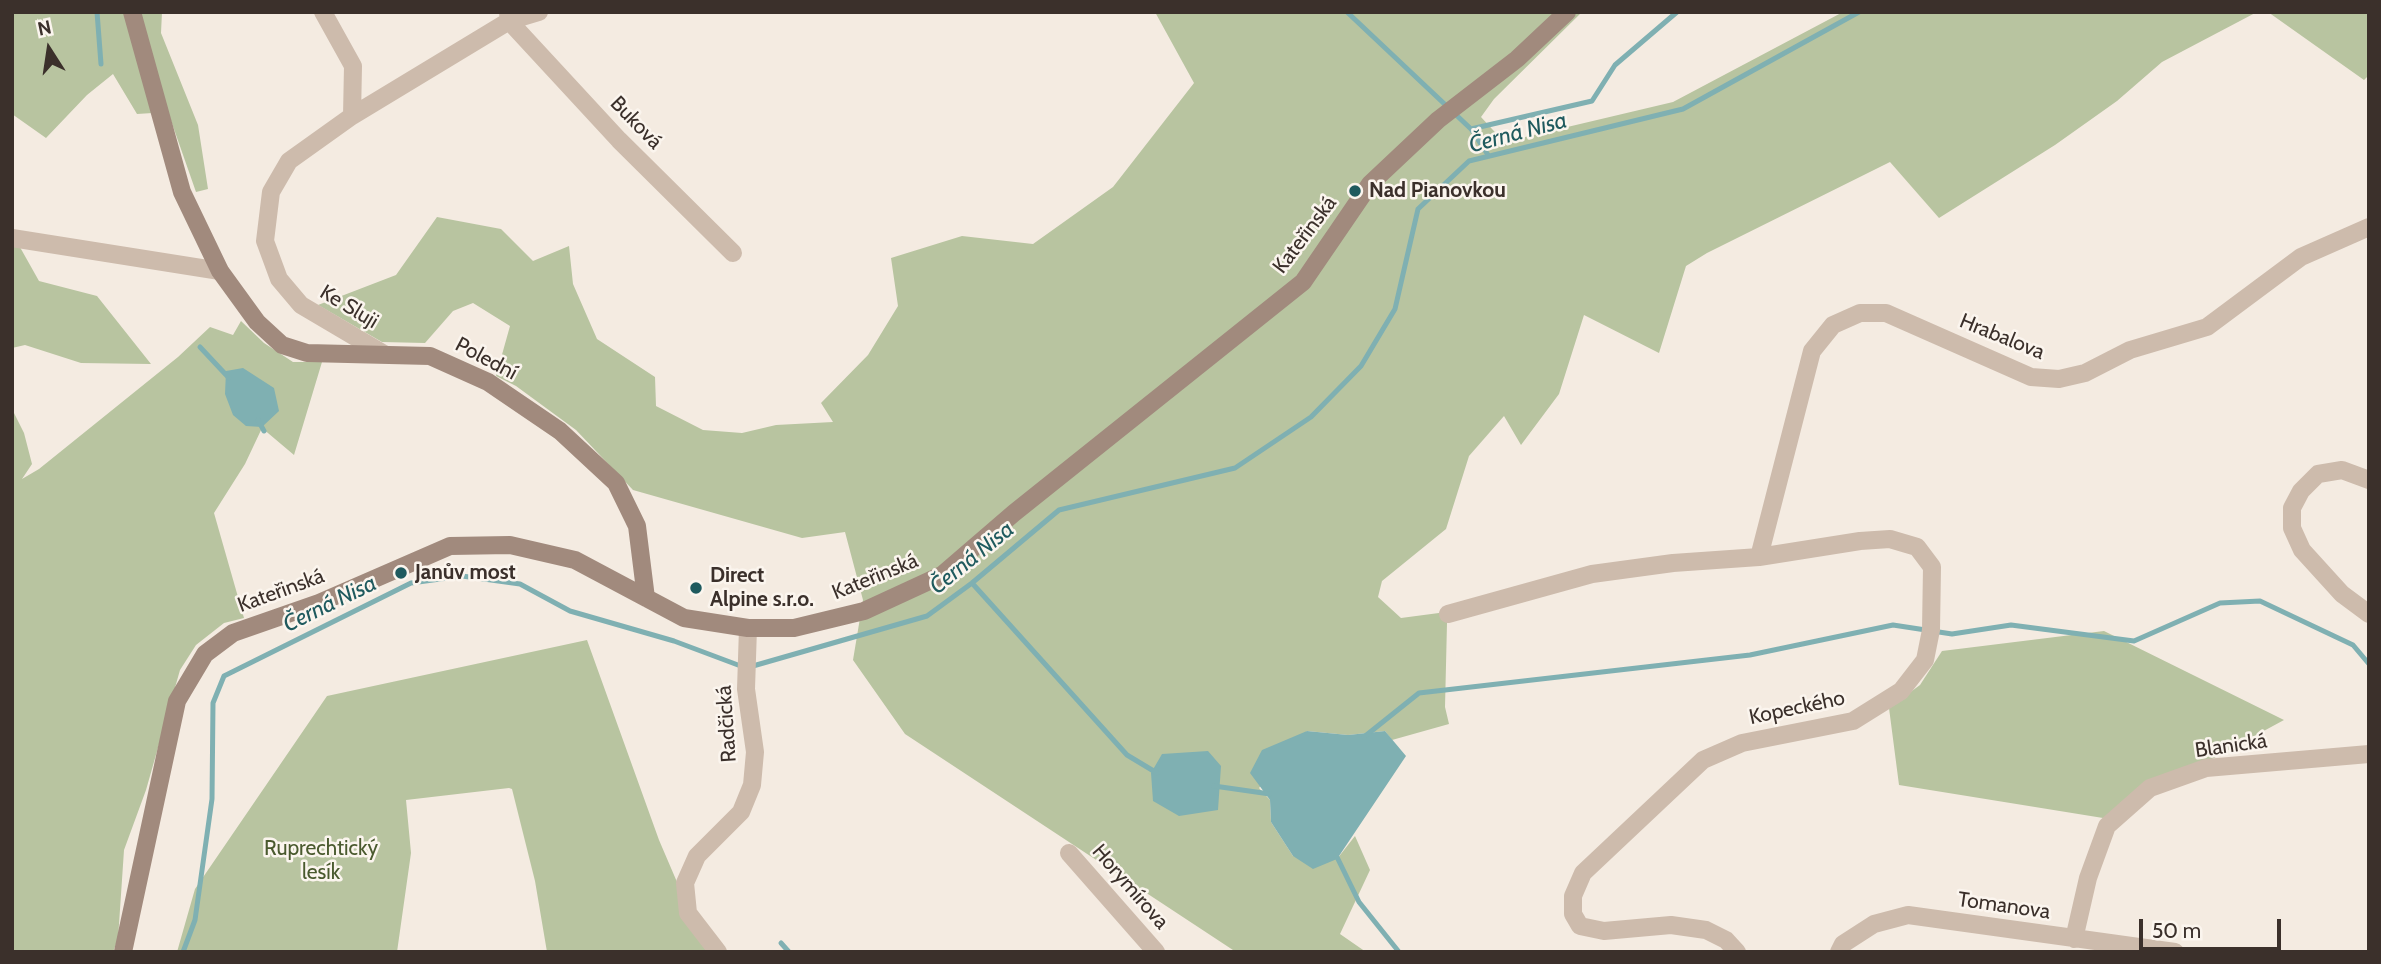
<!DOCTYPE html>
<html>
<head>
<meta charset="utf-8">
<style>
  body { margin:0 }
  #map { position:relative; width:2381px; height:964px; overflow:hidden; background:#f4ebe1; font-family:Cabin,sans-serif }
  canvas { display:block }
  .frame { position:absolute; inset:0; border:14px solid #3b302b; pointer-events:none }
  .north { position:absolute; left:14px; top:14px; width:70px; height:70px; -webkit-text-stroke:5px #fbf5ee; paint-order:stroke; rotate:348deg; font-size:19px; font-weight:700; line-height:28px; text-align:center; color:#3b302b }
  .north::after { content:''; display:block; margin:auto; width:24px; height:32px; background:#3b302b; clip-path:polygon(50% 0,100% 100%,50% 72%,0 100%) }
  .scale { position:absolute; left:2139px; top:919px; width:142px; height:32px; box-sizing:border-box; border:4px solid #3b302b; border-top:0; padding-left:9px; font-size:21px; line-height:24px; white-space:nowrap; color:#3b302b; -webkit-text-stroke:5px #fbf5ee; paint-order:stroke }
</style>
</head>
<body>
<div id="map">
<canvas width="2381" height="964"></canvas>
<div class="frame"></div>
<div class="north">N</div>
<div class="scale">50 m</div>
</div>
<script>
const c = document.querySelector('canvas').getContext('2d');
c.lineJoin = 'round';
function paint(path, color) {
  c.fillStyle = color;
  c.fill(path, 'evenodd');
}
function poly(rows) {
  const path = new Path2D();
  for (const r of rows) {
    path.moveTo(r[0], r[1]);
    for (let i = 2; i < r.length; i += 2) path.lineTo(r[i], r[i + 1]);
  }
  return path;
}
function stroke(path, color, width, dash) {
  c.strokeStyle = color;
  c.lineWidth = width;
  c.lineCap = dash ? 'butt' : 'round';
  c.setLineDash(dash || []);
  c.stroke(path);
}
function label(font, color, halo, rows, align = 'center') {
  c.font = font + ' Cabin,sans-serif';
  c.lineWidth = 5;
  c.setLineDash([]);
  c.textBaseline = 'middle';
  c.strokeStyle = halo;
  c.fillStyle = color;
  for (const [text, x, y, turn = 0] of rows) {
    c.save();
    c.translate(x, y);
    c.rotate((+turn || 0) * Math.PI / 180);
    c.textAlign = isNaN(turn) ? turn : align;
    if (halo) c.strokeText(text, 0, 0);
    c.fillText(text, 0, 0);
    c.restore();
  }
}
paint(poly([
  [12,12,162,12,161,33,198,125,208,189,196,192,168,112,137,114,113,74,87,95,46,138,12,114],
  [1155,12,1582,12,1494,99,1481,117,1504,142,1673,102,1843,12,2257,12,2162,62,2117,101,2055,145,1939,218,1890,162,1707,253,1686,266,1659,353,1584,315,1559,394,1521,445,1504,416,1469,456,1446,529,1382,581,1378,597,1401,618,1454,611,1447,623,1445,707,1449,724,1392,740,1385,731,1348,735,1307,731,1259,788,1270,800,1271,822,1293,856,1337,859,1355,836,1370,870,1340,934,1366,952,1236,952,905,734,853,660,863,600,845,532,802,538,633,490,576,430,516,386,496,376,510,326,473,303,453,311,425,343,382,342,318,305,396,275,437,217,501,229,533,261,569,246,573,284,597,339,655,377,656,406,703,430,742,433,776,425,833,422,821,403,868,355,898,306,891,258,962,236,1033,244,1113,187,1194,83],
  [2268,12,2369,12,2369,75,2364,80],
  [12,233,39,281,97,296,151,364,81,363,25,345,12,348],
  [241,321,264,343,293,362,322,362,294,455,262,428,245,464,214,513,244,618,224,623,196,645,180,670,146,790,124,850,118,939,113,952,12,952,12,409,24,433,32,464,22,479,39,469,178,357,210,327,233,335],
  [2104,631,2284,720,2103,818,1899,785,1889,708,1920,685,1942,651],
  [587,640,659,840,707,952,547,952,535,881,512,789,509,788,406,800,411,853,397,952,177,952,195,889,327,696]
]), '#b8c4a0');
paint(poly([
  [243,368,274,388,279,411,262,427,246,426,233,415,225,394,226,371],
  [1307,731,1348,735,1385,731,1406,756,1337,859,1313,869,1293,856,1271,822,1270,800,1250,773,1262,750],
  [1208,751,1221,766,1218,810,1179,816,1153,801,1151,773,1162,754]
]), '#7fb0b2');
stroke(poly([
  [97,12,101,64],
  [1347,12,1471,129,1488,155],
  [1471,129,1592,101,1615,65,1677,12],
  [200,347,229,378],
  [258,420,264,431],
  [972,583,1127,755,1157,773],
  [1364,737,1419,693,1750,655,1893,625,1952,634,2011,625,2134,641,2220,603,2260,601,2353,645,2369,664],
  [1214,786,1270,794],
  [1335,853,1359,902,1399,952],
  [781,943,789,952],
  [183,952,195,920,212,799,213,703,224,676,411,583,462,576,520,584,570,611,674,641,746,668,927,616,972,583,1059,510,1235,468,1311,417,1361,366,1395,309,1418,209,1469,161,1683,109,1859,12]
]), '#7fb0b2', 5);
stroke(poly([
  [323,12,353,66,352,116,289,161,271,192,265,241,279,279,301,305,384,354],
  [508,12,509,21,619,140,733,253],
  [352,116,509,21,539,12],
  [12,238,220,271],
  [2369,480,2342,470,2318,474,2301,491,2292,508,2292,528,2302,550,2342,594,2369,614],
  [1759,557,1812,351,1833,325,1860,313,1886,313,2031,377,2059,379,2085,373,2130,350,2207,327,2301,257,2369,227],
  [1448,614,1592,574,1673,563,1759,557,1860,541,1890,539,1917,547,1932,567,1931,630,1925,660,1901,691,1853,721,1742,743,1703,760,1583,873,1573,896,1573,914,1580,926,1604,931,1671,925,1706,930,1726,940,1737,952],
  [1069,853,1156,952],
  [2074,939,2088,878,2107,826,2150,788,2206,768,2369,754],
  [718,952,688,913,685,883,697,856,741,812,752,785,755,752,746,689,748,628],
  [1839,952,1843,944,1874,924,1908,915,2175,952]
]), '#cdbbac', 18);
stroke(poly([
  [132,12,182,192,220,271,257,322,282,345,307,353,430,356,488,382,560,431,616,483,637,526,646,598],
  [123,952,177,701,205,654,233,633,319,603,450,546,510,545,575,560,684,618,748,628,794,628,864,611,942,575,1014,513,1303,282,1370,184,1438,120,1517,59,1567,12]
]), '#a18a7d', 18);
for (const [x, y, r, color] of [
  [1355,191,7,"#1f5a5e"],
  [401,573,7,"#1f5a5e"],
  [696,588,7,"#1f5a5e"]
]) {
  const dot = new Path2D();
  dot.arc(x, y, r, 0, 2 * Math.PI);
  c.fillStyle = color;
  c.fill(dot);
  stroke(dot, '#fbf5ee', 2.5);
}
label('21px', '#3b302b', '#fbf5ee', [
  ["Buková",636,123,46],
  ["Kateřinská",1305,235,-53],
  ["Ke Sluji",349,307,31],
  ["Hrabalova",2002,337,22],
  ["Polední",486,359,28],
  ["Kateřinská",875,577,-22],
  ["Kateřinská",281,591,-20],
  ["Kopeckého",1797,708,-12],
  ["Radčická",727,724,-94],
  ["Blanická",2231,746,-8],
  ["Horymírova",1130,887,49],
  ["Tomanova",2004,906,8]
]);
label('bold 21px', '#3b302b', '#fbf5ee', [
  ["Nad Pianovkou",1369,191],
  ["Janův most",415,573],
  ["Direct",710,576],
  ["Alpine s.r.o.",710,600]
], 'left');
label('21px', '#4a5a2e', '#fbf5ee', [
  ["Ruprechtický",321,849],
  ["lesík",321,873]
]);
label('italic 23px', '#1f5a5e', '#fbf5ee', [
  ["Černá Nisa",1518,133,-15],
  ["Černá Nisa",972,558,-39],
  ["Černá Nisa",330,604,-26]
]);
</script>
</body>
</html>
